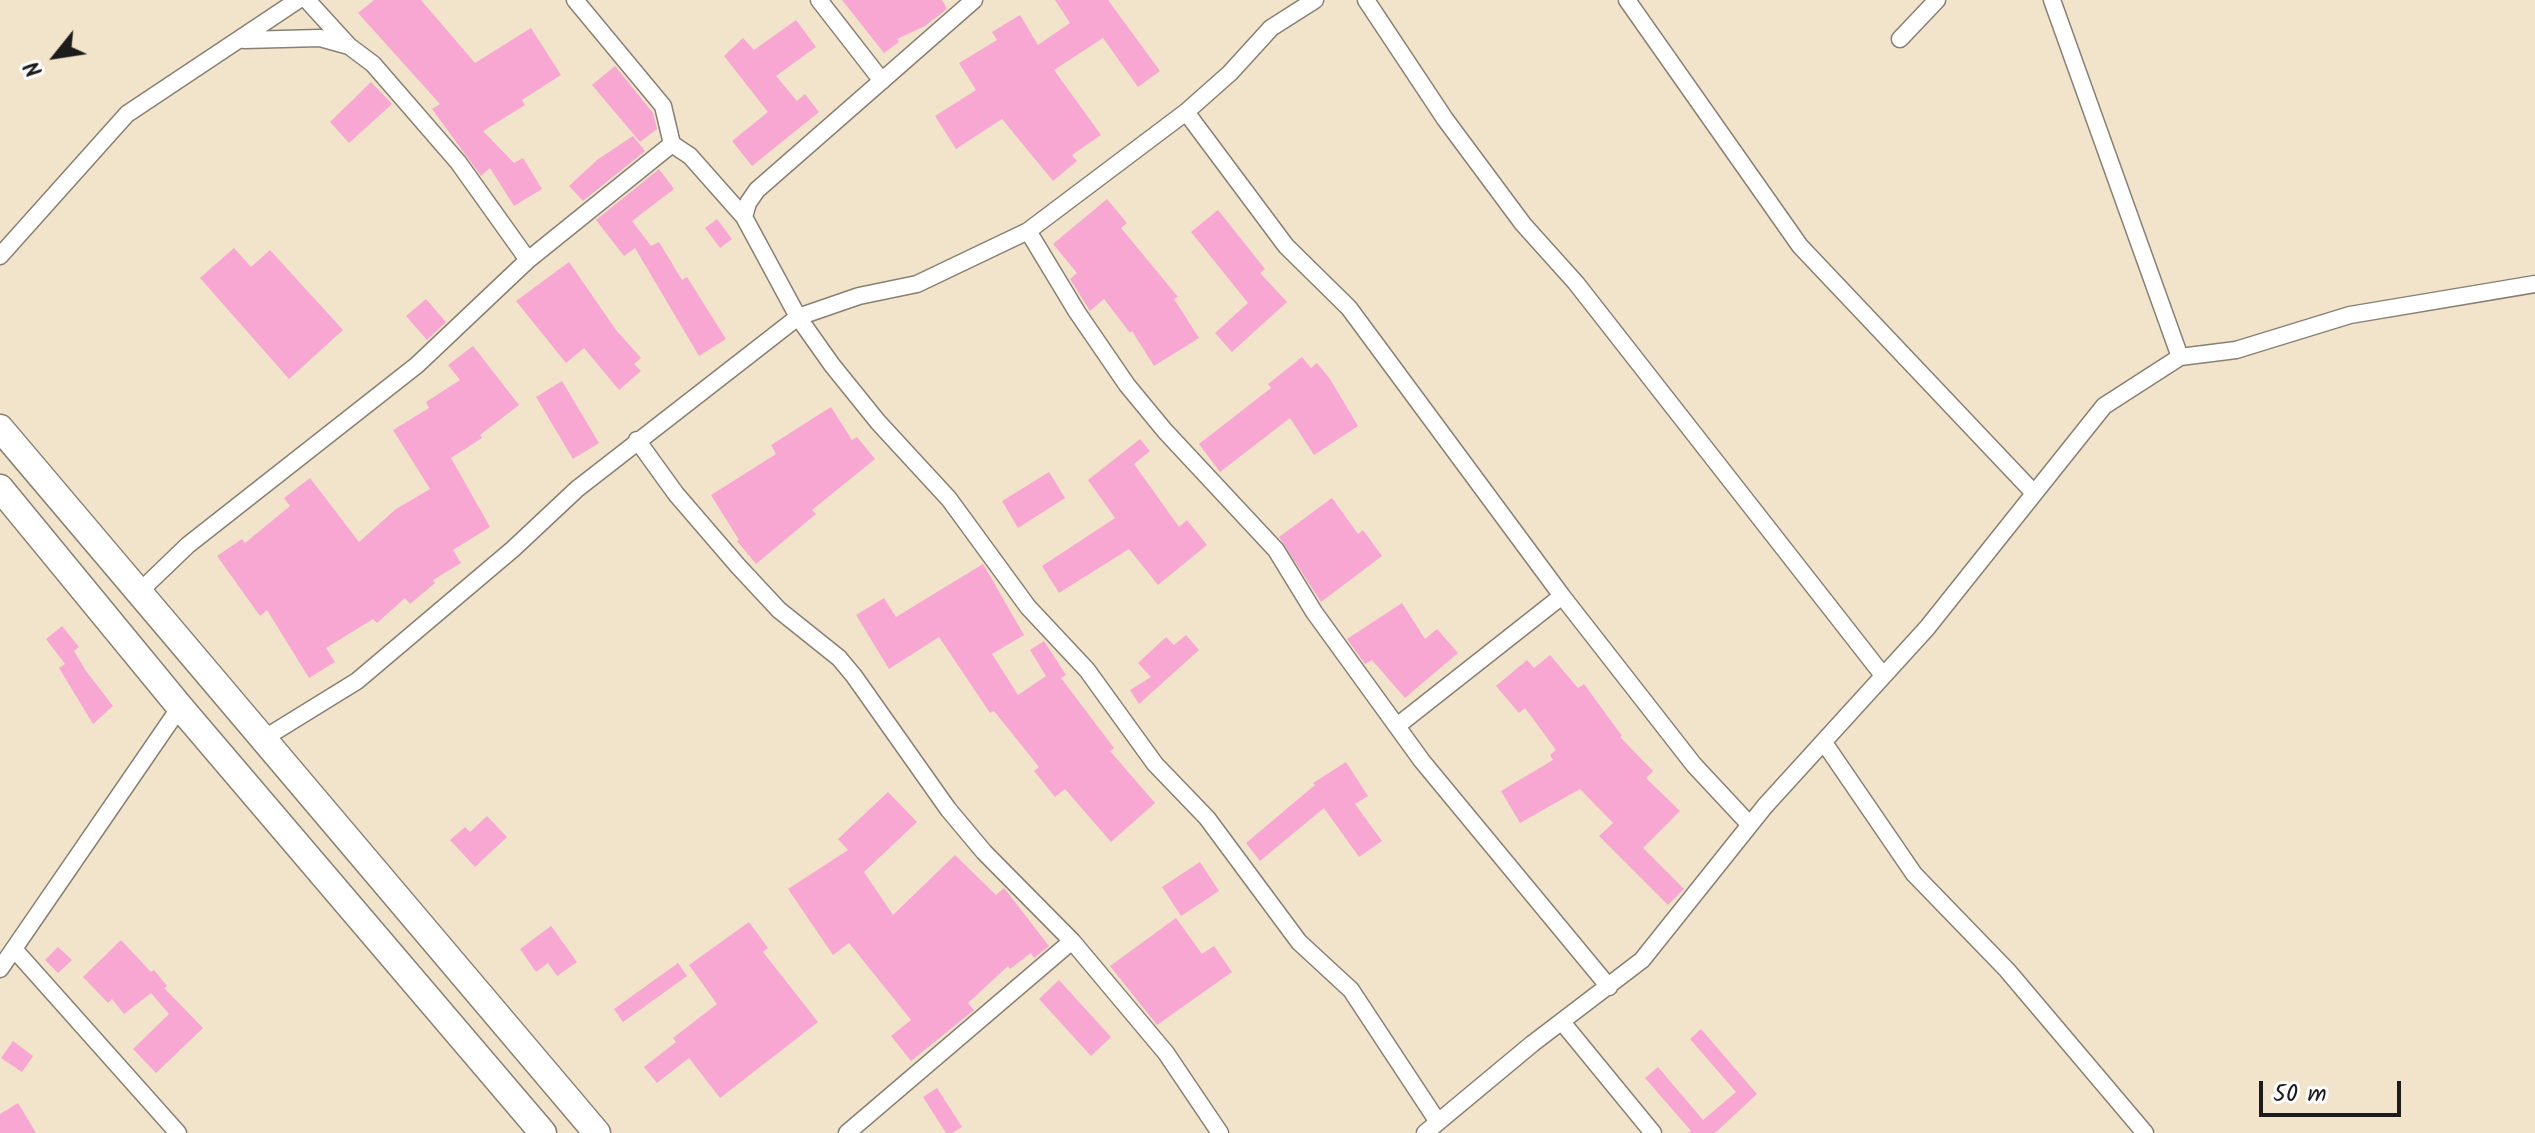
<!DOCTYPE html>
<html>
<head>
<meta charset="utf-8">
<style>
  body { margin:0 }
  #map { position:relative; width:2535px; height:1133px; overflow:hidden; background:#f2e4ca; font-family:Kalam,sans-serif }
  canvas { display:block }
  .north { position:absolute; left:16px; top:16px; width:80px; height:80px; -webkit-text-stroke:6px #fff; paint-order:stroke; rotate:240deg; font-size:22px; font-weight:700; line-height:32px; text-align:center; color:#1c1c1c }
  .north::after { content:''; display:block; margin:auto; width:28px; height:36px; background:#1c1c1c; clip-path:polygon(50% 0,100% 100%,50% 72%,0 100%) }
  .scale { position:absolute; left:2259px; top:1081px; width:142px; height:36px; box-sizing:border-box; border:4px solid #1c1c1c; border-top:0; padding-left:10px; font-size:24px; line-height:28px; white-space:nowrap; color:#1c1c1c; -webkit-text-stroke:6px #fff; paint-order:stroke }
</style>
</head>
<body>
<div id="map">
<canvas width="2535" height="1133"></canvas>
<div class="north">N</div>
<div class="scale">50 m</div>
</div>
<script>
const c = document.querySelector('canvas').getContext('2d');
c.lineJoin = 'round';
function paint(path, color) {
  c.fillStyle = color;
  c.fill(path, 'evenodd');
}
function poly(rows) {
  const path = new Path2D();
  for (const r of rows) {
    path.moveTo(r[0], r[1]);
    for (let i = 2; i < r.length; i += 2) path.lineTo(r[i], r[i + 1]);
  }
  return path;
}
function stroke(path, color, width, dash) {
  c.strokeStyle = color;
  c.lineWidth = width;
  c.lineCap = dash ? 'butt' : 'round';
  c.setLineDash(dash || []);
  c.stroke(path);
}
paint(poly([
  [374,0,421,0,475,63,531,28,561,75,522,100,525,105,483,131,514,163,523,158,542,189,514,206,490,168,481,176,432,109,440,104,358,13],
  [842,0,942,0,947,9,925,26,897,39,899,42,884,53],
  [1055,0,1108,0,1160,71,1138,87,1103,38,1054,70,1101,135,1072,155,1077,161,1053,181,1002,119,956,149,935,116,976,90,959,63,997,40,992,32,1020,15,1038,45,1070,23],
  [796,20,816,47,776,76,797,101,805,94,819,112,752,166,732,141,768,112,724,56,743,38,754,50],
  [615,66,653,113,657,129,640,142,592,85],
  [371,82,392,104,349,143,330,122],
  [633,136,645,151,583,201,569,186,597,160],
  [659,169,674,189,632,221,651,246,659,242,682,280,687,277,726,339,699,356,635,248,624,256,596,220],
  [1107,199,1127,223,1121,228,1178,297,1174,299,1199,338,1154,366,1132,331,1130,333,1104,299,1090,311,1070,279,1077,273,1053,244],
  [1218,210,1265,269,1260,273,1287,302,1232,352,1215,333,1248,303,1191,232],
  [717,219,732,239,720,248,705,228],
  [234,248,251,267,270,250,343,330,289,379,200,278],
  [569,262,616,330,641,358,634,364,641,371,619,390,584,348,566,363,516,301],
  [426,299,446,322,427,340,406,316],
  [473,346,519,405,480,435,482,438,451,458,490,527,453,550,461,563,433,580,435,583,410,604,405,598,377,623,373,619,326,648,335,662,309,678,267,610,260,616,217,556,242,539,245,543,290,506,284,498,310,478,359,542,396,509,430,489,393,430,429,408,426,402,460,380,448,365],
  [1302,357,1311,368,1317,363,1330,379,1358,426,1314,455,1290,418,1220,472,1199,444,1271,388,1268,384],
  [562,381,599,443,573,459,536,397],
  [831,407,852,440,857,437,875,459,812,510,816,514,756,564,737,541,739,540,711,495,776,454,771,445],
  [1140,439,1150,451,1134,464,1179,527,1187,520,1207,545,1158,585,1129,549,1059,593,1042,566,1115,518,1088,480],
  [1049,472,1065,498,1018,528,1002,501],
  [1332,498,1358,534,1363,530,1382,556,1321,602,1279,537],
  [983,564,1024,635,992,654,1018,695,1046,676,1030,650,1044,641,1066,675,1061,678,1114,748,1110,751,1155,803,1111,842,1065,789,1055,797,1034,771,1039,767,994,711,990,713,939,637,889,669,856,615,884,598,896,617],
  [1402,603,1425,639,1437,629,1458,653,1405,698,1372,660,1365,664,1347,639],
  [62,626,79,647,74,651,86,671,113,706,93,724,59,668,65,664,46,639],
  [1186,635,1199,650,1139,704,1130,690,1151,677,1138,663,1166,637,1174,645],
  [1550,655,1578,688,1584,684,1622,736,1620,737,1653,771,1646,778,1680,811,1643,848,1684,889,1668,905,1599,836,1613,823,1580,789,1520,823,1501,791,1553,760,1550,755,1556,750,1525,708,1519,713,1496,686,1527,660,1534,668],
  [1346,762,1368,796,1355,804,1382,841,1359,857,1324,808,1260,861,1246,843,1315,785,1313,783],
  [888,792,917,822,864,872,893,915,955,855,996,895,1004,888,1049,946,1034,958,1031,953,1010,969,1008,966,968,1003,974,1010,911,1061,891,1036,911,1020,849,943,833,955,788,889,848,850,838,839],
  [487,816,507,837,475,867,450,840,465,827,470,832],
  [1200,862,1219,891,1181,916,1162,887],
  [1176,918,1202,954,1214,946,1232,972,1157,1025,1110,966],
  [749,922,768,948,763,952,818,1022,720,1098,689,1058,657,1083,644,1067,676,1042,673,1038,717,1004,689,965],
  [551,926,577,962,557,976,548,963,536,972,520,949],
  [121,940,151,972,154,970,167,986,164,988,203,1028,156,1073,133,1049,169,1014,151,993,124,1014,112,999,108,1003,83,977],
  [58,947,72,960,58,973,45,960],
  [678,963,687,976,623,1022,614,1009],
  [1059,980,1111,1037,1091,1056,1039,999],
  [1701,1029,1757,1094,1715,1133,1688,1133,1691,1131,1645,1078,1658,1067,1703,1120,1736,1092,1690,1039],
  [13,1041,33,1056,22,1072,1,1058],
  [937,1088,962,1127,952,1133,946,1133,923,1097],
  [18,1103,36,1133,0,1133,0,1114]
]), '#f8a7d3');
const minor = poly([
  [307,0,348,45],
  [575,0,663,106,672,144],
  [819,0,882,81],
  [974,0,757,190,748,203,744,217,798,317,832,365,878,422,949,499,1028,607,1087,670,1155,764,1207,818,1299,942,1351,990,1438,1122],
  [1366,0,1445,119,1523,224,1576,283,1882,674],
  [1627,0,1800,246,2033,492],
  [2052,0,2180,357],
  [1900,39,1937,0],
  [244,40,320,38,349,46,373,64,458,162,528,260],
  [1186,112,1286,246,1349,308,1562,596,1694,765,1750,825],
  [1028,231,1077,312,1127,385,1165,431,1276,550,1314,612,1422,761,1609,987],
  [0,256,127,114,298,0],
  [637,440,676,494,738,566,779,610,839,658,854,676,948,809,984,852,1072,941,1166,1053,1220,1133],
  [137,594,188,545,417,365,528,260,672,144,690,156,744,217],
  [1397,726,1562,596],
  [263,739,357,681,513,549,577,489,798,317,859,296,917,284,1028,231,1186,112,1230,73,1271,28,1315,0],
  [1825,744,1914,874,2007,970,2145,1133],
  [14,949,178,1133],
  [0,969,180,707],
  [1562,1022,1653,1133],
  [847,1133,1072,941],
  [1425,1133,1532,1044,1642,960,1765,806,1927,628,2104,406,2180,357,2236,350,2350,315,2535,284]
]);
const primary = poly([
  [0,428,597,1133],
  [0,488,180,707,543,1133]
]);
stroke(minor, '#878073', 19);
stroke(primary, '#878073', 29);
stroke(minor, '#fff', 16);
stroke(primary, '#fff', 26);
</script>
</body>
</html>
